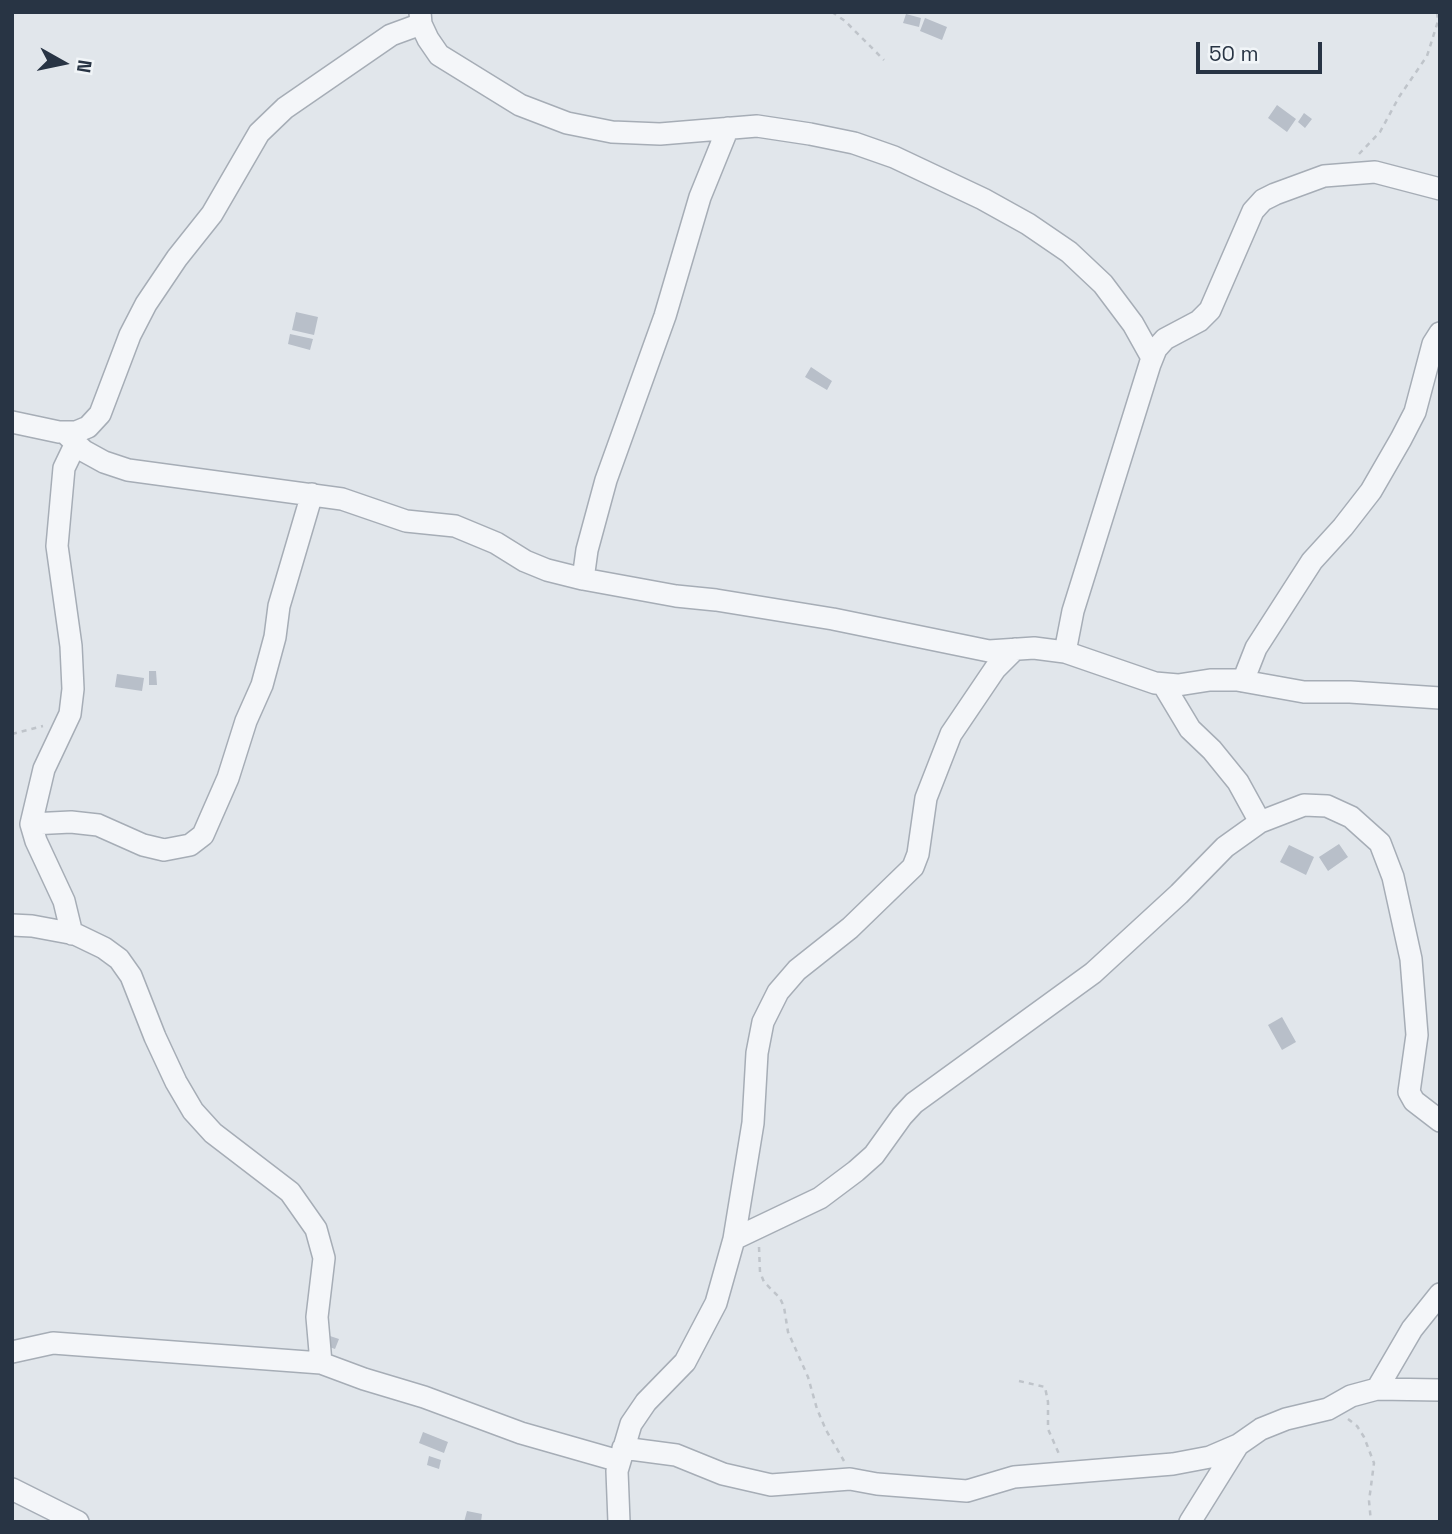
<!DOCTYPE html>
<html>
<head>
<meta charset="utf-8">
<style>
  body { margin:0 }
  #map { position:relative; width:1452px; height:1534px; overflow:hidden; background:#e1e6eb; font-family:"Space Grotesk",sans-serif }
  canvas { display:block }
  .frame { position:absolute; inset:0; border:14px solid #283444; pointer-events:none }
  .north { position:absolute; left:28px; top:28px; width:70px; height:70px; -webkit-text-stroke:5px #f1f5f8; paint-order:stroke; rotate:99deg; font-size:19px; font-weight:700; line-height:28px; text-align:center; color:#283444 }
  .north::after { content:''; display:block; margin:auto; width:24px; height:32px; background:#283444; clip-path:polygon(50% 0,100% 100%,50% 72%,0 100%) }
  .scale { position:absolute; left:1196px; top:42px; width:126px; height:32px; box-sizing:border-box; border:4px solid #283444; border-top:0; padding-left:9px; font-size:21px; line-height:24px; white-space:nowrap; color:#283444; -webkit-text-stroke:5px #f1f5f8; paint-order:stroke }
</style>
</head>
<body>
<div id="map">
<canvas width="1452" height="1534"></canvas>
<div class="frame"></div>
<div class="north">N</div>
<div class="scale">50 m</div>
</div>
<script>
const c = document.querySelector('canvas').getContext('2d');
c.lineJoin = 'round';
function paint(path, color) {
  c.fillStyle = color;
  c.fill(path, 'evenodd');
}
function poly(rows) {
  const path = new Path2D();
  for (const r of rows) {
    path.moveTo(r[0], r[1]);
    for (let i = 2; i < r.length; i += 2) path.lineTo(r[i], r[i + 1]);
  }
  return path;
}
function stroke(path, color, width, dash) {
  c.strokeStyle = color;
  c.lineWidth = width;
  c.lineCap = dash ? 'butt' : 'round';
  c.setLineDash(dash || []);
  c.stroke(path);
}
paint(poly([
  [906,14,921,18,919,27,903,23],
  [925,18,947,27,942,40,920,31],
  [1277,105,1296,119,1287,132,1268,118],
  [1304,113,1312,119,1305,128,1298,122],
  [296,312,318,317,314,335,292,330],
  [290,334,313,339,310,350,288,344],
  [811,367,832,381,827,390,805,377],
  [149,671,156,671,157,685,149,685],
  [117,674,144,678,142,691,115,687],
  [1339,844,1348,857,1328,871,1319,857],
  [1289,845,1314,857,1306,875,1280,862],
  [1282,1017,1296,1042,1282,1050,1268,1025],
  [324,1334,339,1339,335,1349,321,1344],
  [423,1432,448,1442,444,1453,419,1443],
  [429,1456,441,1460,439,1469,427,1465],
  [467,1511,482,1514,481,1522,464,1522]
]), '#b8bfc9');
const minor = poly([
  [420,12,421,24,428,39,439,55,520,105,567,123,612,132,660,134,757,126,810,134,854,143,894,157,983,199,1028,224,1069,252,1103,284,1133,324,1152,358],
  [12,422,59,432,76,432,88,427,100,414,130,335,146,304,177,258,212,214,259,133,285,108,375,46,391,35,421,24],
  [64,432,84,451,104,462,128,470,342,499,406,521,455,526,496,543,525,561,547,570,583,579,676,596,716,600,833,619,989,651,1034,648,1065,652,1155,683,1178,685,1210,680,1237,680,1304,692,1350,692,1440,698],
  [583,579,587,550,606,480,665,316,700,197,728,128],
  [1065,652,1073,611,1150,364,1156,349,1165,339,1199,321,1210,310,1253,211,1263,200,1275,194,1324,176,1375,172,1440,189],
  [1243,681,1256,648,1312,561,1343,527,1371,491,1401,439,1415,412,1433,344,1440,333],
  [1163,684,1190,729,1212,750,1238,782,1260,822],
  [31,824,71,822,98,825,143,845,164,850,190,845,203,835,228,778,246,721,262,685,275,637,279,606,312,494],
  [12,925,32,926,75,934,104,948,119,959,131,976,155,1037,176,1082,193,1111,213,1133,290,1192,316,1229,324,1258,317,1317,321,1363],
  [72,934,64,901,36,841,31,824,44,769,70,714,73,689,71,646,57,546,64,468,76,443],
  [734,1239,820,1198,856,1171,874,1155,902,1116,914,1103,1093,973,1179,894,1225,847,1260,822,1304,805,1327,806,1351,817,1380,843,1393,877,1411,959,1417,1035,1409,1092,1414,1101,1440,1121],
  [12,1352,53,1343,321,1363,364,1379,424,1397,521,1433,619,1461],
  [1377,1389,1440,1390],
  [623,1448,676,1455,723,1474,771,1485,850,1479,877,1484,967,1491,1014,1477,1173,1464,1210,1457,1238,1445,1261,1429,1286,1419,1328,1409,1351,1396,1377,1389,1412,1329,1440,1294],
  [12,1489,78,1522],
  [619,1522,617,1471,631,1424,646,1402,685,1362,716,1303,734,1239,753,1123,757,1053,763,1022,778,992,797,970,850,928,913,867,918,854,926,798,951,734,995,669,1015,649],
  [1190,1522,1238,1445]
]);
stroke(minor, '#a6adb6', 24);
stroke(poly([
  [832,12,845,21,884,60],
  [1359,154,1380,132,1399,97,1427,56,1438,21,1437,12],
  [12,734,43,726],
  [759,1247,760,1272,764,1282,780,1298,784,1307,788,1332,808,1377,817,1409,826,1430,844,1461],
  [1019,1381,1045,1387,1048,1402,1048,1429,1059,1454],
  [1348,1419,1357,1426,1364,1437,1374,1463,1369,1501,1371,1522]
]), '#bfc4ca', 2.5, [5, 5]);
stroke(minor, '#f4f6f9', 21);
</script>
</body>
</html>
